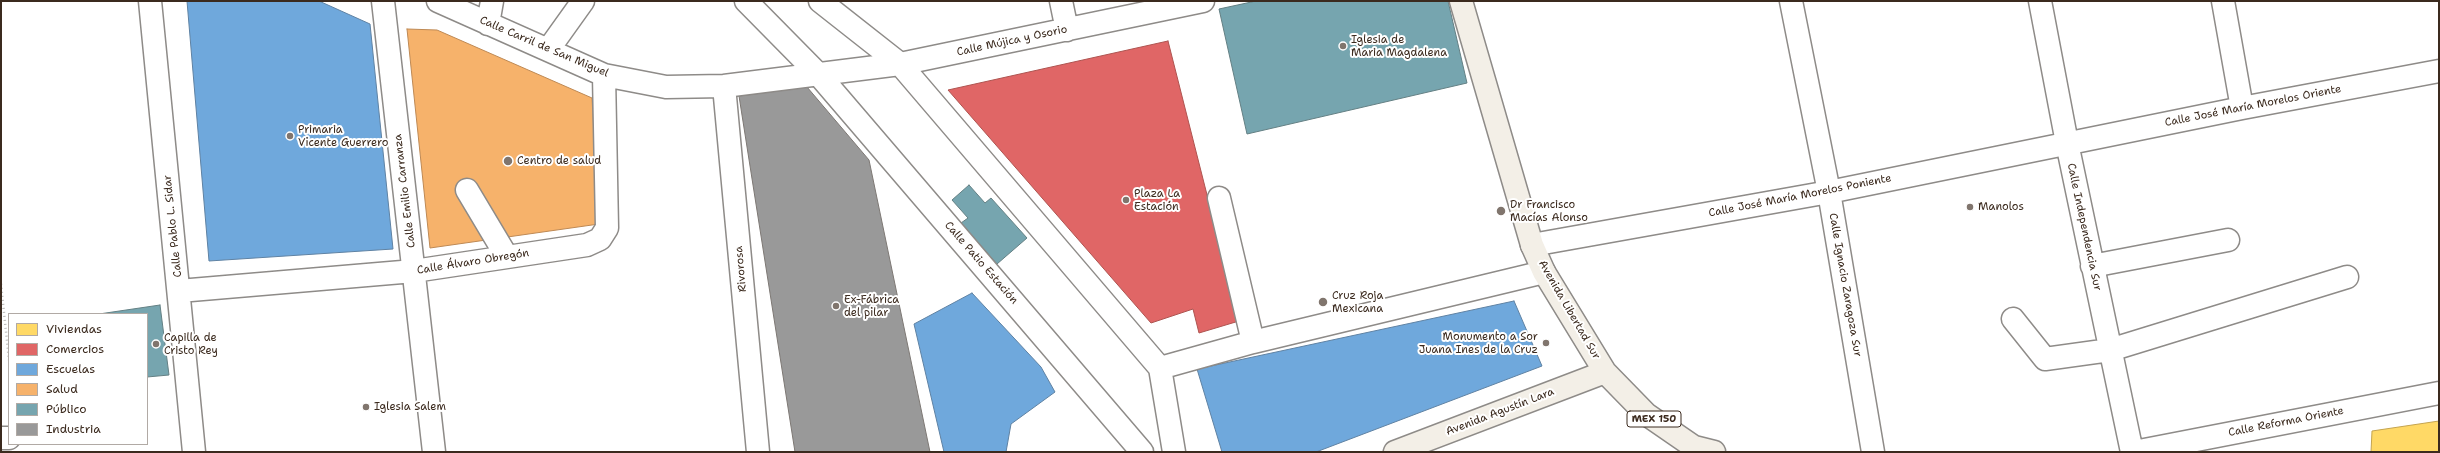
<!DOCTYPE html>
<html>
<head>
<meta charset="utf-8">
<style>
  body { margin:0 }
  #map { position:relative; width:2440px; height:453px; overflow:hidden; background:#fff; font-family:"Shantell Sans",sans-serif }
  canvas { display:block }
  .frame { position:absolute; inset:0; border:2px solid #3b2a1e; pointer-events:none }
  .legend { position:absolute; left:8px; top:313px; width:140px; height:132px; box-sizing:border-box; background:#fff; border:1px solid #b1aaa5; margin:0; padding:5px 7px; list-style:none; font-size:12px; color:#3b2a1e }
  .legend li { display:flex; align-items:center; gap:8px; height:20px }
  .legend b { width:20px; border:1px solid #b1aaa5 }
</style>
</head>
<body>
<div id="map">
<canvas width="2440" height="453"></canvas>
<div class="frame"></div>
<ul class="legend">
<li><b style="height:11px;background:#ffd966"></b>Viviendas</li>
<li><b style="height:11px;background:#e06666"></b>Comercios</li>
<li><b style="height:11px;background:#6fa8dc"></b>Escuelas</li>
<li><b style="height:11px;background:#f6b26b"></b>Salud</li>
<li><b style="height:11px;background:#76a5af"></b>Público</li>
<li><b style="height:11px;background:#999"></b>Industria</li>
</ul>
</div>
<script>
const c = document.querySelector('canvas').getContext('2d');
c.lineJoin = 'round';
function paint(path, color) {
  c.fillStyle = color;
  c.fill(path, 'evenodd');
}
function poly(rows) {
  const path = new Path2D();
  for (const r of rows) {
    path.moveTo(r[0], r[1]);
    for (let i = 2; i < r.length; i += 2) path.lineTo(r[i], r[i + 1]);
  }
  return path;
}
function stroke(path, color, width, dash) {
  c.strokeStyle = color;
  c.lineWidth = width;
  c.lineCap = dash ? 'butt' : 'round';
  c.setLineDash(dash || []);
  c.stroke(path);
}
function label(font, color, halo, rows, align = 'center') {
  c.font = font + ' "Shantell Sans",sans-serif';
  c.lineWidth = 4;
  c.setLineDash([]);
  c.textBaseline = 'middle';
  c.strokeStyle = halo;
  c.fillStyle = color;
  for (const [text, x, y, turn = 0] of rows) {
    c.save();
    c.translate(x, y);
    c.rotate((+turn || 0) * Math.PI / 180);
    c.textAlign = isNaN(turn) ? turn : align;
    if (halo) c.strokeText(text, 0, 0);
    c.fillText(text, 0, 0);
    c.restore();
  }
}
const homes = poly([
  [2439,421,2439,452,2371,452,2372,431,2439,421]
]);
paint(homes, '#ffd966');
stroke(homes, '#c4a450', 1);
const shops = poly([
  [1168,41,1239,321,1199,333,1193,309,1151,323,948,90,1168,41]
]);
paint(shops, '#e06666');
stroke(shops, '#ae5450', 1);
const schools = poly([
  [187,1,319,1,370,24,393,249,209,261,187,1],
  [972,293,1041,367,1055,392,1011,424,1006,452,944,452,914,324,972,293],
  [1514,301,1542,366,1316,452,1222,452,1197,369,1514,301]
]);
paint(schools, '#6fa8dc');
stroke(schools, '#5f82a3', 1);
const health = poly([
  [407,29,437,30,592,98,599,224,430,248,407,29]
]);
paint(health, '#f6b26b');
stroke(health, '#be8954', 1);
const public = poly([
  [1256,1,1448,1,1467,83,1247,134,1219,9,1256,1],
  [969,185,985,203,991,198,1027,238,997,264,961,223,968,218,952,200,969,185],
  [160,305,169,375,147,377,147,314,99,314,160,305]
]);
paint(public, '#76a5af');
stroke(public, '#648084', 1);
const industry = poly([
  [807,87,869,160,930,452,795,452,739,96,807,87]
]);
paint(industry, '#999');
stroke(industry, '#7d7874', 1);
const minor = poly([
  [150,1,194,452],
  [383,1,434,452],
  [438,1,604,75,666,87,724,86,900,64,1203,1],
  [746,1,819,75,1142,452],
  [820,1,900,64,1160,368,1174,452],
  [1061,1,1067,30],
  [1791,1,1829,192,1873,452],
  [2040,1,2067,143,2132,452],
  [2223,1,2242,108],
  [488,24,492,1],
  [548,50,583,1],
  [724,86,758,452],
  [467,190,507,257],
  [1219,198,1253,342],
  [1532,245,1829,192,2242,108,2439,71],
  [2092,266,2228,240],
  [179,291,414,271,587,245,600,239,607,228,604,75],
  [2013,319,2045,359,2110,350,2347,277],
  [1160,368,1253,342,1544,272],
  [1,438,9,438],
  [2134,452,2439,393]
]);
const major = poly([
  [1461,1,1532,245,1544,272,1605,372,1646,414,1694,447,1714,452],
  [1395,452,1605,372]
]);
stroke(minor, '#8e8b88', 25);
stroke(major, '#8e8b88', 25);
stroke(poly([
  [1,284,9,360]
]), '#b9b8b6', 2.5, [1, 3]);
stroke(minor, '#fff', 22);
stroke(major, '#f3efe7', 22);
for (const [x, y, r, color] of [
  [1343,46,4,"#80756d"],
  [290,136,4,"#80756d"],
  [508,161,5,"#80756d"],
  [1126,200,4,"#80756d"],
  [1970,207,4,"#80756d"],
  [1501,211,5,"#80756d"],
  [1323,302,5,"#80756d"],
  [836,306,4,"#80756d"],
  [1546,343,4,"#80756d"],
  [156,344,4,"#80756d"],
  [366,407,4,"#80756d"]
]) {
  const dot = new Path2D();
  dot.arc(x, y, r, 0, 2 * Math.PI);
  c.fillStyle = color;
  c.fill(dot);
  stroke(dot, '#fff', 1.5);
}
for (const [x, y, w] of [
  [1654,419,54]
]) {
  const box = new Path2D();
  box.roundRect(x - w / 2, y - 8, w, 16, 3);
  c.fillStyle = '#fff';
  c.fill(box);
  stroke(box, '#3b2a1e', 1);
}
label('bold 10px', '#3b2a1e', null, [
  ["MEX 150",1654,419]
]);
label('11px', '#3b2a1e', '#fff', [
  ["Iglesia de",1351,40],
  ["Maria Magdalena",1351,53],
  ["Primaria",298,130],
  ["Vicente Guerrero",298,143],
  ["Centro de salud",517,161],
  ["Plaza La",1134,194],
  ["Estación",1134,207],
  ["Dr Francisco",1510,205],
  ["Macías Alonso",1510,218],
  ["Manolos",1978,207],
  ["Cruz Roja",1332,296],
  ["Mexicana",1332,309],
  ["Ex-Fábrica",844,300],
  ["del pilar",844,313],
  ["Monumento a Sor",1538,337,"right"],
  ["Juana Ines de la Cruz",1538,350,"right"],
  ["Capilla de",164,338],
  ["Cristo Rey",164,351],
  ["Iglesia Salem",374,407]
], 'left');
label('11px', '#3b2a1e', '#fff', [
  ["Calle Mújica y Osorio",1012,41,-12],
  ["Calle Carril de San Miguel",544,47,23],
  ["Calle José María Morelos Oriente",2253,106,-11],
  ["Calle Emilio Carranza",405,191,-97],
  ["Calle José María Morelos Poniente",1800,196,-11],
  ["Calle Pablo L. Sidar",173,226,-96],
  ["Calle Independencia Sur",2084,227,78],
  ["Calle Álvaro Obregón",473,262,-9],
  ["Calle Patio Estación",981,263,49],
  ["Rivorosa",741,269,-95],
  ["Calle Ignacio Zaragoza Sur",1845,285,80],
  ["Avenida Libertad Sur",1569,310,60],
  ["Avenida Agustín Lara",1500,412,-21],
  ["Calle Reforma Oriente",2286,422,-11]
]);
</script>
</body>
</html>
